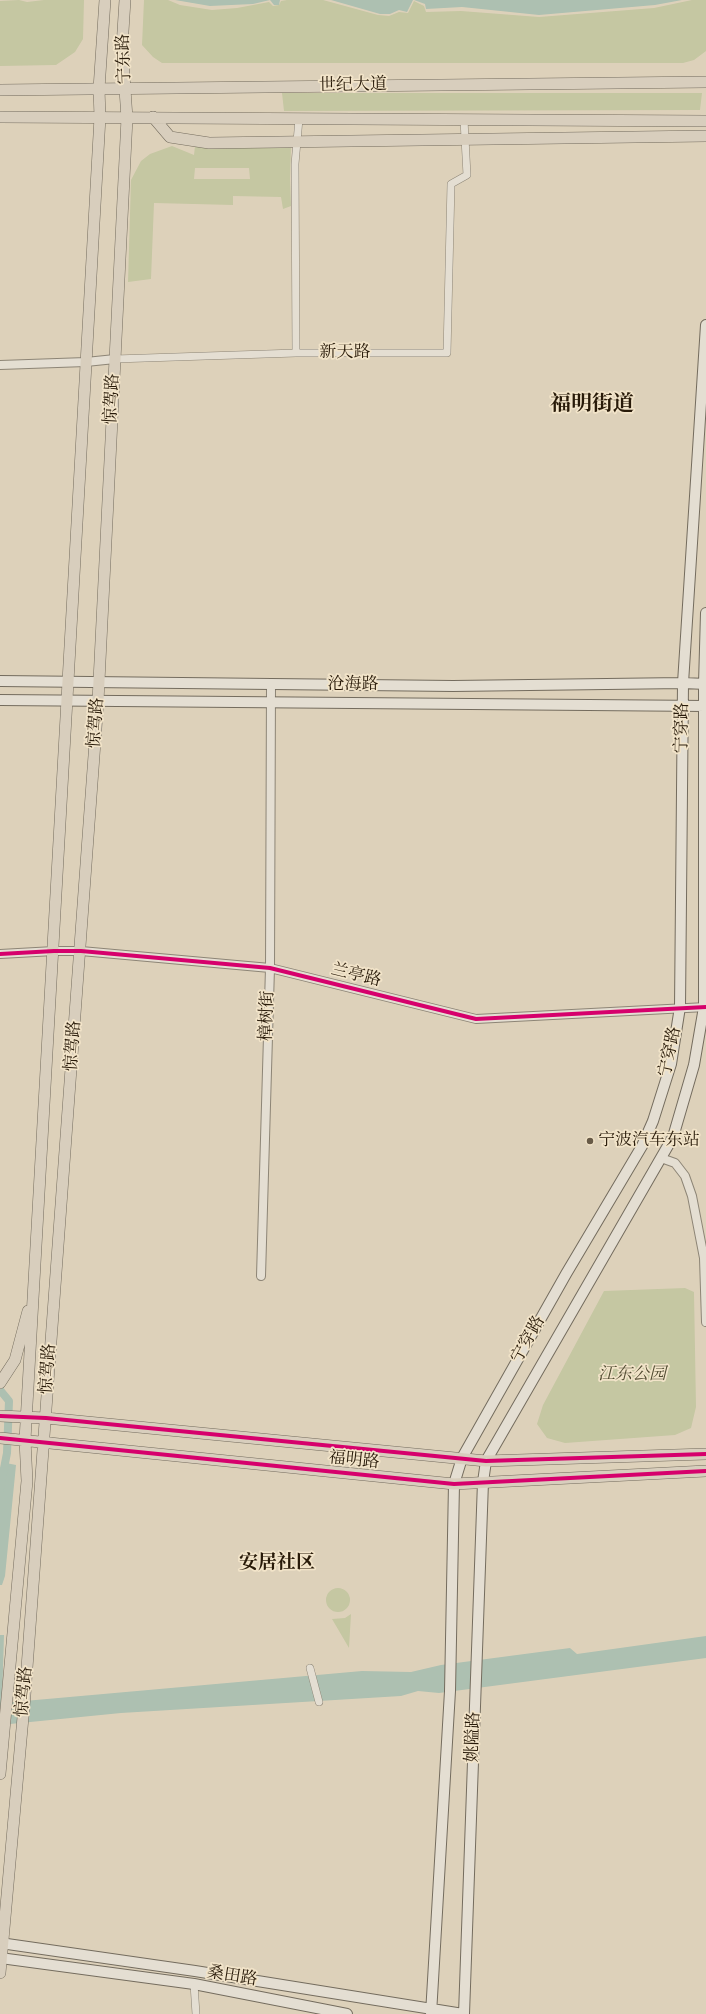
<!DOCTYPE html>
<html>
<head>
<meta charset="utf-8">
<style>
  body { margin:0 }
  canvas { display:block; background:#ddd1ba }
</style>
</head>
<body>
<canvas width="706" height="2014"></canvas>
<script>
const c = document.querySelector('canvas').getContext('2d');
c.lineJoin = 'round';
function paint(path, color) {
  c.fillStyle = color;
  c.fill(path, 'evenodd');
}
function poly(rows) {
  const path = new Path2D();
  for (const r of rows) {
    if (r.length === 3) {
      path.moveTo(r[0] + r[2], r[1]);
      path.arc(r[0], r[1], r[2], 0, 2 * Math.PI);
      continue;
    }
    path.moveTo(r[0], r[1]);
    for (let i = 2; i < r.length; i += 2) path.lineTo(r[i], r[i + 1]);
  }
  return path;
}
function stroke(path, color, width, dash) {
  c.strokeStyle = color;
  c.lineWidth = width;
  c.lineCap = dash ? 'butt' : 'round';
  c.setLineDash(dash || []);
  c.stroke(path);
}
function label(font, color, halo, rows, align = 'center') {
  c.font = font + ' "IM FELL Double Pica","Noto Serif SC",serif';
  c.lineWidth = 3.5;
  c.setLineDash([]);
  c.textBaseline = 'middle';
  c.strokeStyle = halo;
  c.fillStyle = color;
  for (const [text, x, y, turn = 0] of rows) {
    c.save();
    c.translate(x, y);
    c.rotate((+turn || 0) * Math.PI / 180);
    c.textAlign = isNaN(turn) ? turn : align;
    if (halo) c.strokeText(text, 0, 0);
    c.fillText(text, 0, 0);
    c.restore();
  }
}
paint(poly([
  [19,0,27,2,44,0,84,0,83,39,75,52,56,65,0,66,0,1],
  [144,0,168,0,180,5,212,10,237,8,269,2,273,6,279,5,281,1,287,0,323,0,378,15,389,16,399,12,408,13,414,1,424,6,426,12,461,11,539,17,654,8,692,0,706,0,706,51,694,60,683,63,162,63,153,57,142,45],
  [282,93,702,93,700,110,284,111],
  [172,146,194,155,195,146,291,147,290,179,291,206,283,209,281,197,233,196,233,205,154,203,151,279,128,282,131,180,141,161,150,154],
  [195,168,249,168,250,179,194,179],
  [685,1288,694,1292,696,1407,691,1428,675,1435,565,1443,547,1438,537,1424,543,1405,604,1291],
  [338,1600,12],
  [351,1614,349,1648,332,1619,345,1618]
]), '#c5c7a2');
paint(poly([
  [175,0,280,0,279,5,274,5,270,0,253,4,210,6],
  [331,0,413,0,407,12,399,10,390,14,380,14],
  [414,0,682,0,655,5,539,15,462,7,426,9,425,4],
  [6,1463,16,1465,5,1576,2,1585,0,1585,0,1468],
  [0,1635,4,1635,2,1703,362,1671,411,1672,441,1665,570,1648,577,1654,706,1636,706,1658,439,1693,418,1691,401,1696,121,1713,0,1725]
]), '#adc0b1');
stroke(poly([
  [0,1390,9,1401,7,1453,0,1489]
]), '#adc0b1', 8);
const minor = poly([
  [296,353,295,164,299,119],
  [115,359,296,353,447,353,451,184,467,175,464,120],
  [310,1668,319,1702],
  [194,1984,196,2014]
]);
const tertiary = poly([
  [0,365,86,362,115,359],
  [0,954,54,951,81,951,270,968,476,1019,706,1007],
  [661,1158,675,1163,685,1176,692,1196,704,1258,706,1322],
  [261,1276,270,968,271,685]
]);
const secondary = poly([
  [0,681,453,686,683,683,706,684],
  [0,700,706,706],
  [0,1943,195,1971,463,2014],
  [0,1958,194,1984,347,2014],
  [431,2014,450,1691,454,1484,462,1458,566,1274,642,1146,653,1121,671,1064,680,1007,683,683,706,325],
  [464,2014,483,1482,486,1461,673,1137,694,1065,704,1007,704,684,706,613]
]);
const primary = poly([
  [0,1383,15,1360,28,1311],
  [0,1416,46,1418,486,1461,706,1454],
  [0,1438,454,1484,706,1471],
  [0,1774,27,1481,25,1440,100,117,99,89,105,0],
  [0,1973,25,1695,98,701,127,118,122,47,125,0]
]);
const trunk = poly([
  [0,90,706,82],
  [0,117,706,121],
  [153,117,170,137,209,143,706,136]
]);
stroke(minor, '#8d8576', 8);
stroke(tertiary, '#8d8576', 10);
stroke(secondary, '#746c5e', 12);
stroke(primary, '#746c5e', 12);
stroke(trunk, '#746c5e', 12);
stroke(minor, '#e4ded2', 7);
stroke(tertiary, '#e4ded2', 8);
stroke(secondary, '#e4ded2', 10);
stroke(primary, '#d8cebd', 11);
stroke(trunk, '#d8cebd', 11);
stroke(poly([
  [0,954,54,951,81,951,270,968,476,1019,706,1007],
  [0,1416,46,1418,486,1461,706,1454],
  [0,1438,454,1484,706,1471]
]), '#d6006c', 4);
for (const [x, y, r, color] of [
  [590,1141,4,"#675a47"]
]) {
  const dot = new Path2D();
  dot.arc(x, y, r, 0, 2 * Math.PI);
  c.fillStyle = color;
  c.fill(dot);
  stroke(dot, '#f2e4c9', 1.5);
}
label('17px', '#281a09', '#f2e4c9', [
  ["宁东路",125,59,-92],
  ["世纪大道",353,86,-1],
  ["新天路",345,353],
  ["惊驾路",113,399,-87],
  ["沧海路",353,685],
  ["惊驾路",97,723,-86],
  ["宁穿路",683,728,-89],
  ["兰亭路",356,976,14],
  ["樟树街",268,1016,-88],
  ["惊驾路",74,1046,-86],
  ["宁穿路",671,1052,-78],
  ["宁穿路",529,1340,-61],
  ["惊驾路",49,1369,-86],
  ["福明路",354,1461,6],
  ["惊驾路",25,1692,-85],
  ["姚隘路",474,1737,-88],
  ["桑田路",232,1977,9]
]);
label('17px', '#281a09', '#f2e4c9', [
  ["宁波汽车东站",598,1141]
], 'left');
label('italic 17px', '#514b31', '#f2e4c9', [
  ["江东公园",632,1375]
]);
label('bold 19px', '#281a09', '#f2e4c9', [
  ["安居社区",277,1564]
]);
label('bold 21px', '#281a09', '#f2e4c9', [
  ["福明街道",592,405]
]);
</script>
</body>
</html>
